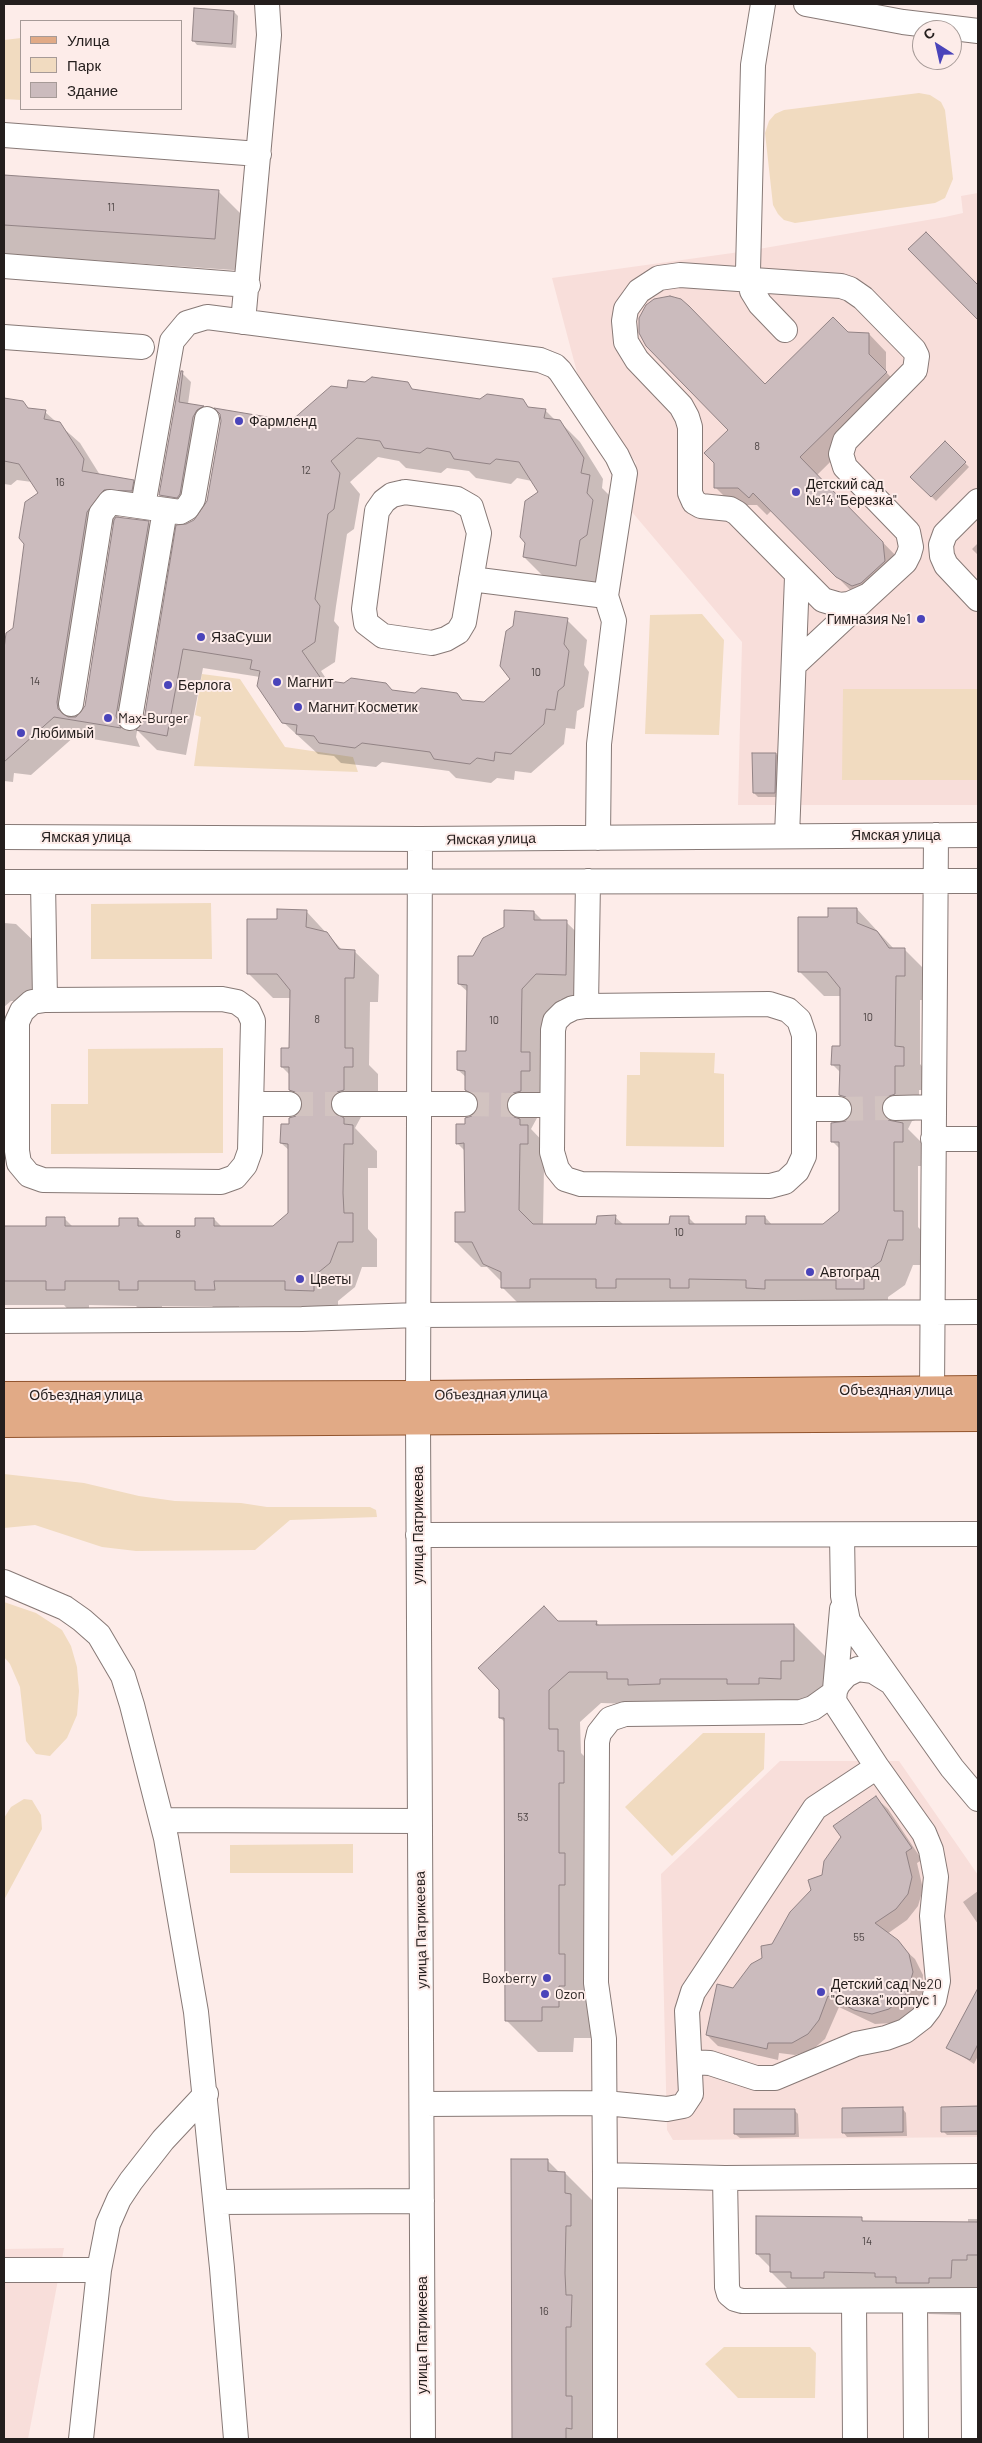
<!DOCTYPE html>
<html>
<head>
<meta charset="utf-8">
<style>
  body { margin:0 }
  #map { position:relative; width:982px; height:2443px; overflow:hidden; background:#fdece9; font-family:Barlow,sans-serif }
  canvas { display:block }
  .frame { position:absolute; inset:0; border:5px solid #241e1d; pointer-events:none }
  .legend { position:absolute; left:20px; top:20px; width:162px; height:90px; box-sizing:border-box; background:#fdece9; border:1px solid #a69a97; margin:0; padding:6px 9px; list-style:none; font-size:15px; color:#241e1d }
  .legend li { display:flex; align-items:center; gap:10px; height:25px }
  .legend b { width:25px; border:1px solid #a69a97 }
  .north { position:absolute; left:912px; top:20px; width:50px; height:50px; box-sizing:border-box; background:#fdece9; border:1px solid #a69a97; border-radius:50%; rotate:325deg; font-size:14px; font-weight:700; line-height:20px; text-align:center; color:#241e1d }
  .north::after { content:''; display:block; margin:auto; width:18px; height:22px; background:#4a44ba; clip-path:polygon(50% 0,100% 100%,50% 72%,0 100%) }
</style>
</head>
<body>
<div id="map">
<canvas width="982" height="2443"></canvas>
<div class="frame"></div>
<ul class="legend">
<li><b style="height:6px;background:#e1aa86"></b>Улица</li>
<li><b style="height:14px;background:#f1dbc0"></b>Парк</li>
<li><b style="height:14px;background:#cbbbbd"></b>Здание</li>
</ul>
<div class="north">С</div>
</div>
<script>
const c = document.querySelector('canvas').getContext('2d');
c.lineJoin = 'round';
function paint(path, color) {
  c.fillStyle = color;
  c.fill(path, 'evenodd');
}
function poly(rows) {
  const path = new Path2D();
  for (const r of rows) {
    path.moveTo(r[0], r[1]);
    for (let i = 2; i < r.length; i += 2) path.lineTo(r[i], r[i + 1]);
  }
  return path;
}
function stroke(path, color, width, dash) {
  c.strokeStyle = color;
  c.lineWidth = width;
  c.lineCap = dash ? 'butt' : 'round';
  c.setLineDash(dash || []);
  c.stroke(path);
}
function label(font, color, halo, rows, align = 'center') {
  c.font = font + ' Barlow,sans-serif';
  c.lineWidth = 4;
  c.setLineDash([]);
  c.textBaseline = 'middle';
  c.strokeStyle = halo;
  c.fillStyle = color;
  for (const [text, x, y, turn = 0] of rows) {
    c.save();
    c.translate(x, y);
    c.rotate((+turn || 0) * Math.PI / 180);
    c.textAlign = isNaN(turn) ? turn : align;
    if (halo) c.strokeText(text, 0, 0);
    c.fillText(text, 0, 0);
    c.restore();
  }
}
paint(poly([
  [978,193,978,805,738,805,742,642,632,512,636,463,578,376,552,278,747,251,945,217,963,213,961,196],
  [780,1761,899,1761,978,1875,978,2137,673,2140,667,2130,661,1874],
  [64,2248,28,2439,4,2439,4,2249]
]), '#f8deda');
paint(poly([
  [21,38,21,100,4,99,4,40],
  [919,93,930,95,941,102,945,110,953,179,945,198,935,203,795,223,784,220,778,214,773,205,765,133,769,121,775,114,784,110],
  [702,614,724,640,719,735,645,734,650,615],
  [202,674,240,679,285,747,353,757,358,772,194,766,201,717,195,715],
  [843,689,978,689,978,780,842,780],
  [211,903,212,959,91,959,91,904],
  [223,1048,223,1153,51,1154,51,1104,88,1104,88,1049],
  [640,1052,715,1053,714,1073,724,1074,724,1147,626,1146,627,1075,640,1075],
  [4,1474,84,1483,139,1496,175,1501,241,1503,267,1507,370,1507,376,1510,377,1517,290,1520,255,1550,136,1551,102,1547,35,1525,4,1528],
  [4,1602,36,1613,62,1630,71,1646,77,1667,79,1691,77,1715,67,1738,50,1756,36,1754,26,1741,20,1687,10,1664,4,1657],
  [703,1733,765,1733,764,1769,672,1856,625,1807],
  [24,1799,32,1800,41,1815,42,1829,4,1900,4,1818,11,1807],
  [353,1844,353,1873,230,1873,230,1845],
  [724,2347,810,2347,816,2353,815,2398,738,2398,705,2364]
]), '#f1dbc0');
paint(poly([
  [234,12,238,16,236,48,197,45,193,40],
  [978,114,978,132,977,115],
  [4,176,218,191,250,223,247,271,4,254],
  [848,334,869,334,886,352,886,372,903,390,817,475,900,560,853,593,772,510,767,515,757,505,733,505,715,487,729,430,765,385],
  [182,373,191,382,188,404,203,407,211,415,188,503,169,504,160,495],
  [366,383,407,384,414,391,481,401,522,401,529,408,545,410,556,421,559,421,580,442,603,479,602,488,610,496,596,585,544,577,524,557,540,492,532,481,517,478,511,484,476,478,469,471,447,468,441,473,406,468,399,461,378,457,350,482,360,494,354,529,347,534,336,606,334,621,339,627,335,662,321,671,329,683,415,694,456,694,463,701,484,704,512,679,567,620,587,640,584,665,589,672,584,707,577,711,575,729,566,728,564,744,531,773,515,771,514,780,497,778,491,783,456,778,449,771,382,762,376,767,341,763,334,756,318,754,283,722,260,677,203,668,186,755,157,750,137,730,145,721,187,525,195,521,292,422,348,390],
  [4,399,22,402,29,409,45,412,80,443,100,475,133,481,153,501,125,509,118,518,149,523,169,543,136,737,140,747,75,736,31,775,14,773,13,782,4,781,4,688,12,681,4,670,4,658,7,634,14,629,40,494,32,482,17,480,11,485,4,484],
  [115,522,86,707,78,717,107,532],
  [945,443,969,467,936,501,912,477],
  [978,543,978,555,972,549],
  [776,754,780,758,779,797,758,797,754,793],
  [857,909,894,949,904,949,929,974,929,1000,920,1000,920,1064,928,1073,928,1090,919,1090,919,1119,912,1121,908,1129,928,1149,927,1166,918,1166,918,1227,928,1237,928,1265,913,1265,905,1285,888,1297,888,1313,527,1312,502,1287,502,1282,487,1267,481,1267,456,1242,466,1214,466,1152,457,1143,480,1103,466,1090,467,1078,458,1070,467,1052,468,992,459,984,474,958,534,912,543,921,566,922,591,946,590,999,561,999,546,1013,545,1116,537,1118,531,1129,552,1151,552,1168,544,1168,543,1225,597,1225,615,1217,624,1225,671,1226,688,1217,696,1225,747,1225,765,1217,773,1226,824,1225,840,1212,840,1149,832,1141,852,1116,854,1108,841,1095,841,1073,833,1065,841,1047,842,996,824,996,799,971,829,919],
  [306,911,343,951,354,951,379,975,378,1002,370,1002,369,1065,378,1074,378,1092,369,1092,368,1115,361,1117,355,1128,377,1151,377,1168,368,1168,368,1229,377,1239,377,1267,362,1267,355,1287,338,1301,338,1315,311,1314,302,1306,239,1306,239,1314,221,1314,212,1306,162,1306,162,1314,145,1315,136,1306,89,1305,89,1314,72,1314,64,1305,4,1305,4,1227,47,1227,64,1218,73,1227,120,1227,138,1219,146,1227,196,1227,214,1219,222,1227,273,1227,289,1213,290,1151,281,1143,304,1104,290,1090,290,1075,282,1067,291,1049,291,998,273,998,248,973,278,920],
  [4,923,16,924,41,948,40,1001,11,1001,4,1007],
  [559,1622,596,1622,600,1626,794,1625,826,1657,826,1693,813,1693,813,1710,601,1703,580,1722,581,1753,590,1762,591,2038,574,2038,573,2052,538,2052,506,2020,505,1722,500,1718],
  [876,1798,888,1809,922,1860,917,1863,923,1889,918,1906,907,1920,887,1934,915,1959,923,1975,922,1993,915,2009,901,2020,893,2023,875,2024,839,2007,825,2039,812,2050,795,2055,779,2053,778,2060,718,2046,707,2035,733,1989,764,1959],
  [978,1891,978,1924,963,1902],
  [975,1998,978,1999,978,2056,974,2064,948,2047],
  [902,2108,906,2113,907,2136,847,2137,843,2132],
  [943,2108,978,2108,978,2135,947,2135,943,2131],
  [794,2110,798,2114,799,2137,740,2138,735,2134],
  [512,2160,547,2160,560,2173,565,2173,597,2205,603,2439,513,2439],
  [861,2219,865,2223,968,2224,968,2219,978,2219,978,2309,961,2309,960,2315,929,2314,924,2309,803,2304,771,2272,771,2268,757,2254]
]), '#0003');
const building = poly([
  [194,8,234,11,232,44,192,41,194,8],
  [4,175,219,190,215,239,4,225,4,175],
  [926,232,978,285,978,320,908,249,926,232],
  [670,296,681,299,689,306,765,384,833,317,848,332,869,333,869,354,887,372,800,457,883,542,885,561,861,583,852,586,836,577,753,493,749,498,738,488,714,488,714,463,704,453,728,430,646,346,639,333,639,318,646,305,654,299,670,296],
  [181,371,183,371,179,402,204,406,197,410,193,417,180,494,177,498,159,495,181,371],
  [372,377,408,382,412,389,480,399,487,394,523,399,528,407,546,409,544,418,560,420,584,458,581,473,590,475,587,493,593,500,587,535,580,540,576,566,523,557,525,543,520,537,525,501,538,492,519,462,496,459,490,464,454,459,450,452,427,448,420,453,384,448,380,441,357,438,331,461,340,473,334,509,328,514,317,586,315,599,320,606,315,642,302,651,322,680,344,683,351,678,386,683,392,690,415,693,421,688,457,693,462,700,484,702,510,679,500,666,506,631,513,626,515,611,568,618,564,644,569,651,564,686,558,691,555,710,546,709,544,724,511,754,495,752,494,761,477,758,470,764,434,759,430,752,362,743,355,748,319,743,314,736,296,734,297,725,282,723,257,686,260,671,250,669,252,660,183,649,167,736,136,730,144,720,176,525,186,524,194,520,207,501,221,421,220,414,214,408,291,421,331,386,347,388,348,380,365,382,372,377],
  [4,398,23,401,28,408,46,410,44,419,60,422,84,459,82,471,134,480,132,491,104,490,87,512,57,702,58,709,68,717,76,717,85,706,114,520,116,517,149,521,116,716,121,728,54,717,4,762,4,649,6,633,13,628,15,613,24,544,19,538,25,502,38,493,19,464,4,461,4,398],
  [945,441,966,462,931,497,910,477,945,441],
  [752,753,776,753,775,793,753,793,752,753],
  [828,908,857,908,857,923,877,931,889,948,905,948,905,976,896,976,895,1046,904,1047,904,1066,895,1066,895,1094,887,1097,881,1108,883,1115,888,1120,903,1123,903,1142,894,1142,894,1211,903,1211,903,1240,888,1240,881,1261,864,1273,864,1289,836,1289,836,1280,765,1280,765,1289,746,1288,746,1280,689,1279,689,1288,670,1288,670,1279,616,1279,616,1288,596,1288,596,1279,530,1279,530,1288,501,1288,501,1272,483,1264,472,1242,455,1242,455,1212,465,1212,464,1143,456,1144,456,1124,465,1124,465,1118,472,1116,479,1104,477,1097,465,1090,465,1071,457,1070,457,1051,466,1051,467,985,458,984,458,956,473,956,483,938,504,927,504,910,534,911,534,920,567,920,566,975,536,974,522,989,521,1052,530,1052,530,1071,521,1071,521,1091,513,1093,506,1105,508,1112,514,1117,520,1119,520,1125,528,1125,528,1144,520,1144,519,1210,533,1224,596,1224,597,1216,616,1215,615,1224,669,1224,670,1216,689,1216,689,1224,746,1224,746,1216,765,1216,765,1224,823,1224,839,1211,839,1142,831,1142,831,1123,846,1121,851,1115,853,1109,846,1097,839,1095,840,1065,831,1065,832,1046,840,1046,840,988,827,972,798,972,798,917,828,917,828,908],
  [277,909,307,910,306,927,327,932,339,949,355,950,354,978,345,978,345,1048,353,1048,353,1067,344,1067,344,1090,337,1092,330,1104,332,1111,344,1118,344,1124,353,1125,353,1144,344,1144,343,1193,344,1213,353,1213,353,1242,338,1242,330,1263,314,1276,314,1291,285,1290,285,1281,214,1281,215,1290,195,1290,195,1281,138,1281,138,1290,119,1290,119,1281,65,1281,65,1290,46,1290,46,1281,4,1281,4,1226,46,1226,46,1217,65,1217,65,1226,119,1226,119,1218,138,1218,138,1226,195,1226,195,1218,214,1218,214,1226,273,1226,288,1213,288,1144,280,1143,281,1124,289,1124,289,1118,296,1116,303,1104,301,1097,295,1092,289,1090,289,1067,281,1067,281,1048,289,1048,290,990,277,974,247,974,247,919,277,919,277,909],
  [544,1606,558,1621,597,1621,596,1625,794,1624,794,1661,781,1661,781,1679,759,1678,759,1684,727,1684,727,1679,660,1679,660,1684,628,1685,628,1679,607,1679,607,1672,569,1672,549,1690,549,1729,558,1729,558,1751,564,1751,564,1783,559,1783,559,1853,565,1853,565,1885,559,1885,559,1954,565,1954,565,1986,559,1986,559,2007,542,2007,542,2021,505,2021,504,1718,499,1718,499,1690,478,1668,544,1606],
  [876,1796,912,1848,906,1852,912,1877,908,1894,896,1909,875,1923,898,1940,909,1954,913,1972,908,1990,903,1998,889,2009,872,2014,854,2010,828,1996,819,2020,808,2034,792,2043,768,2043,767,2049,706,2035,717,1984,733,1988,751,1964,762,1958,761,1946,772,1944,790,1912,811,1890,808,1880,822,1875,824,1861,841,1837,833,1826,876,1796],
  [978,1988,978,2044,970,2060,946,2048,978,1988],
  [978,2106,978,2131,941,2132,941,2107,978,2106],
  [903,2107,903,2132,842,2133,842,2108,903,2107],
  [734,2109,795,2109,795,2134,734,2134,734,2109],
  [511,2159,548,2159,548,2171,565,2172,565,2193,571,2194,571,2226,566,2226,565,2273,566,2295,572,2295,571,2327,566,2327,566,2396,572,2396,572,2429,566,2428,566,2439,512,2439,511,2159],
  [756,2216,862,2217,862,2221,978,2222,978,2255,967,2255,967,2260,952,2260,951,2278,929,2278,929,2283,896,2283,896,2277,875,2277,875,2273,824,2272,824,2278,791,2278,791,2272,770,2272,770,2254,756,2254,756,2216]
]);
paint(building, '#cbbbbd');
stroke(building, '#928385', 1);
stroke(poly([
  [289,1104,344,1104],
  [465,1104,520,1105],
  [839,1109,895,1108]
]), '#d2c3c0', 24, [24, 12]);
const minor = poly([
  [763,4,753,65,748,271,752,291,760,304,785,330],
  [806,4,903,22,978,31],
  [4,135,259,154],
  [4,266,248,285],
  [243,322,269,35,267,4],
  [4,337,142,347],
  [405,492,457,499,471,507,479,533,464,622,458,632,446,639,432,643,383,636,366,623,364,609,377,511,384,501,392,495,405,492],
  [978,501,945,534,941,545,942,556,946,565,978,599],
  [143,506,172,341,187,323,207,317,540,360,555,366,560,371,617,456,625,473,606,596,614,621,599,744,598,838],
  [471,579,606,596],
  [795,664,869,595,905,562,909,554,911,547,908,532,845,467,841,454,845,441,915,370,917,356,914,350,863,298,850,289,841,286,680,275,659,278,639,291,626,309,624,321,626,342,637,360,681,406,687,417,690,427,690,493,694,502,701,506,730,509,737,513,823,600,840,605,849,604,869,595],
  [71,704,101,514,110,502,180,512,187,508,193,499,207,419],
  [130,718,165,510],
  [787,836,797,577],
  [4,837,420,839,978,835],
  [4,882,978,881],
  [43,882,45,1000],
  [222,999,237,1002,248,1010,253,1021,250,1151,245,1165,235,1177,221,1182,43,1180,29,1175,19,1163,17,1151,17,1022,22,1011,32,1002,45,1000,222,999],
  [769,1004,788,1010,799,1020,804,1035,804,1156,797,1171,785,1182,770,1186,581,1184,565,1179,557,1169,552,1152,553,1030,555,1021,563,1013,573,1008,586,1006,769,1004],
  [586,1006,588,881],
  [252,1104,289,1104],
  [344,1104,465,1104],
  [520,1105,552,1105],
  [895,1108,933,1107],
  [804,1109,839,1109],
  [933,1139,978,1139],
  [4,1321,302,1319,418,1315,978,1312],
  [932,1390,936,835],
  [418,1395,420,839],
  [418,1421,423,2439],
  [418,1535,978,1534],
  [842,1535,843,1596,848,1621,952,1768,978,1799],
  [4,1582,65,1608,82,1620,99,1635,123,1676,132,1705,166,1838,196,2012,222,2268,236,2439],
  [842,1609,834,1701,877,1767],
  [889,1681,873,1671,858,1669,846,1675,838,1684,834,1693,813,1708,801,1712,625,1714,610,1719,599,1733,597,1742,596,1983,604,2039,605,2175,725,2178,978,2176],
  [162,1820,419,1821],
  [423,2104,605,2103,667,2109,683,2106,691,2094,687,2011,693,1992,815,1808,877,1767,924,1833,931,1850,936,1877,932,1916,938,1981,934,2000,929,2009,922,2018,905,2031,886,2038,856,2044,775,2078,756,2078,710,2063,690,2062],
  [725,2178,727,2287,729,2294,735,2299,742,2301,978,2300],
  [216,2202,422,2201],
  [4,2270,99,2270],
  [854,2301,855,2439],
  [915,2301,916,2439],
  [973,2301,974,2439],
  [81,2439,99,2270,108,2224,119,2199,131,2181,163,2140,206,2094],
  [605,2439,605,2175]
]);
const major = poly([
  [4,1396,418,1395,978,1390],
  [4,1423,978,1417]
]);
stroke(minor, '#877976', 26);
stroke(major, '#92542d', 30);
stroke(minor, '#fff', 24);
stroke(major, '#e1aa86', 28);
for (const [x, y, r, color] of [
  [239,421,5,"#4a44ba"],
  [796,492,5,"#4a44ba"],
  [921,619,5,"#4a44ba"],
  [201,637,5,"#4a44ba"],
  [277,682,5,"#4a44ba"],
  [168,685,5,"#4a44ba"],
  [298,707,5,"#4a44ba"],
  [108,718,5,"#4a44ba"],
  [21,733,5,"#4a44ba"],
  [810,1272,5,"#4a44ba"],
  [300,1279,5,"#4a44ba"],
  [547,1978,5,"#4a44ba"],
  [821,1992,5,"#4a44ba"],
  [545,1994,5,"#4a44ba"]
]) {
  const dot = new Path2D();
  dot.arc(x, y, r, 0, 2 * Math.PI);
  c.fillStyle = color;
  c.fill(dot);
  stroke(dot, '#fdece9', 2);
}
label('11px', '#4e4545', null, [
  ["11",111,207],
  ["8",757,446],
  ["12",306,470],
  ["16",60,482],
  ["10",536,672],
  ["14",35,681],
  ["10",868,1017],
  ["8",317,1019],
  ["10",494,1020],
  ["10",679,1232],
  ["8",178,1234],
  ["53",523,1817],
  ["55",859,1937],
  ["14",867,2241],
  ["16",544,2311]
]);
label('14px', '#241e1d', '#fdece9', [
  ["Фармленд",249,421],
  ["Детский сад",806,484],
  ["№14 \"Березка\"",806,500],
  ["Гимназия №1",911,619,"right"],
  ["ЯзаСуши",211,637],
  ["Магнит",287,682],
  ["Берлога",178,685],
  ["Магнит Косметик",308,707],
  ["Max-Burger",118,718],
  ["Любимый",31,733],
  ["Автоград",820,1272],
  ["Цветы",310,1279],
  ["Boxberry",537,1978,"right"],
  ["Детский сад №20",831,1984],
  ["\"Сказка\" корпус 1",831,2000],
  ["Ozon",555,1994]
], 'left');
label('14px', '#241e1d', '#fdece9', [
  ["Ямская улица",896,835],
  ["Ямская улица",86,837],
  ["Ямская улица",491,839,-1],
  ["Объездная улица",896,1390],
  ["Объездная улица",491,1394,-1],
  ["Объездная улица",86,1395],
  ["улица Патрикеева",418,1525,-90],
  ["улица Патрикеева",421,1930,-91],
  ["улица Патрикеева",422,2335,-90]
]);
</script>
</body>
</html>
